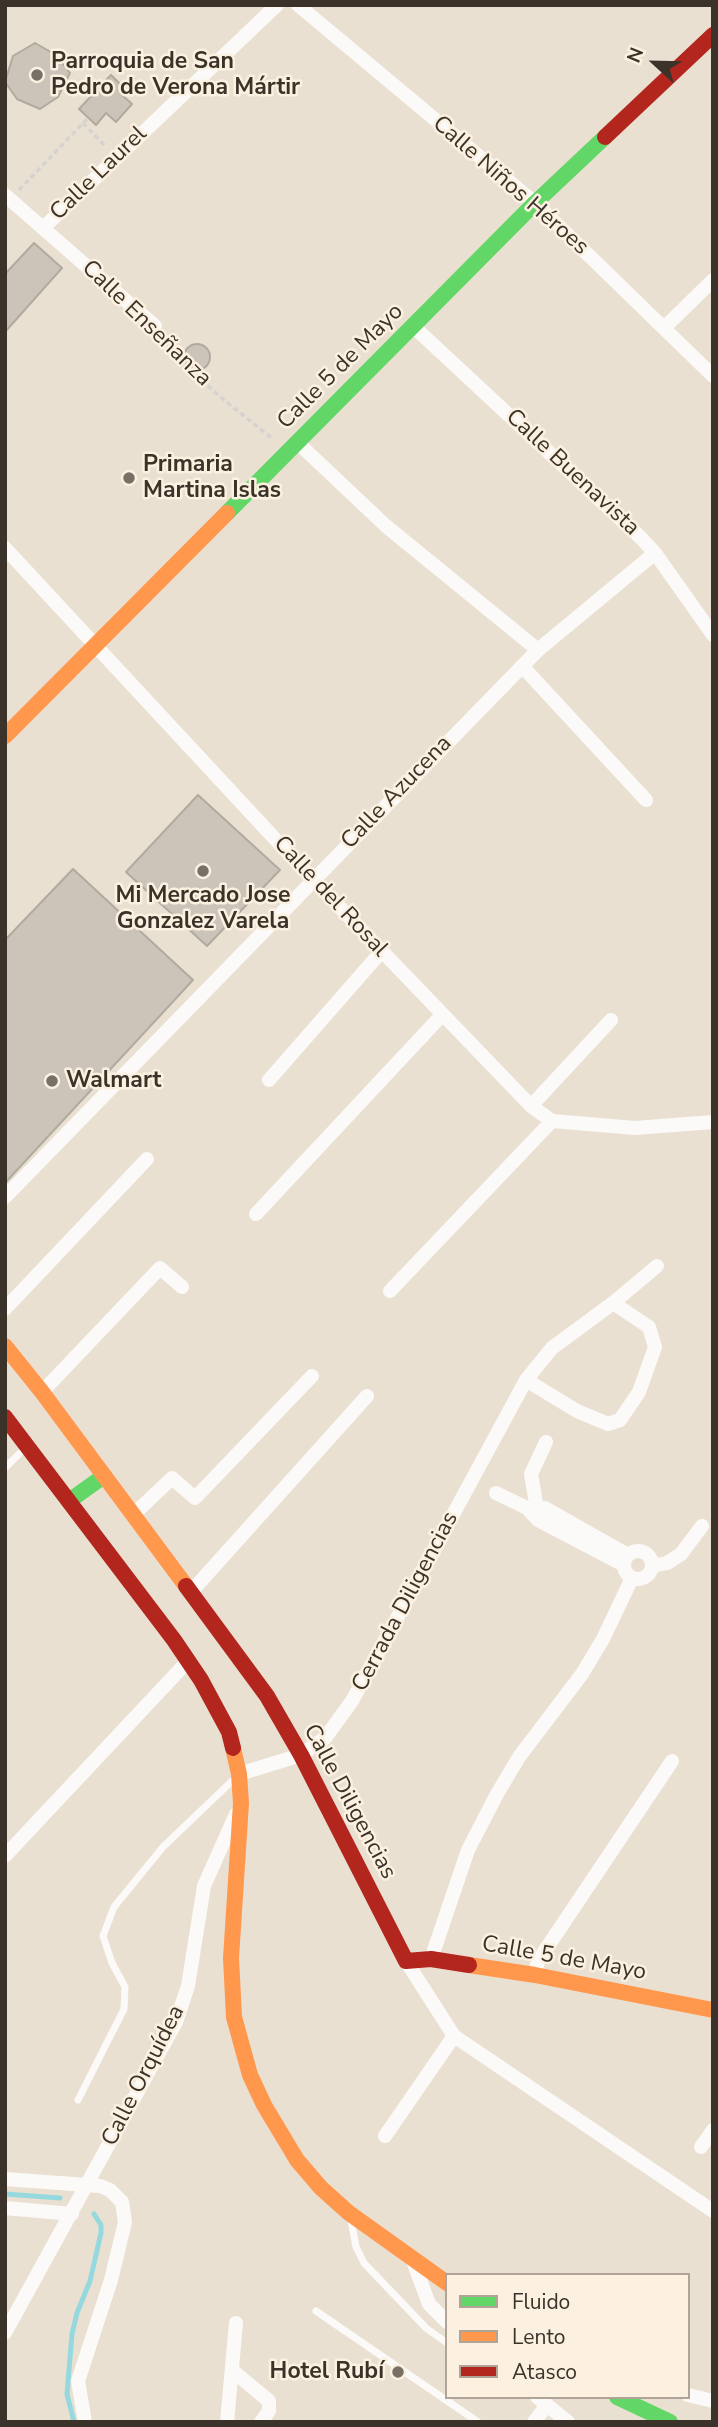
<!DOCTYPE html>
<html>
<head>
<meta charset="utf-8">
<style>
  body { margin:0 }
  #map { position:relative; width:718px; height:2427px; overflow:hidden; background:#eae0d2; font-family:"Nunito Sans",sans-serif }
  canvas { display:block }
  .frame { position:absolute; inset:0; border:7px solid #3b3329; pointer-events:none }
  .legend { position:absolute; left:445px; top:2273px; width:245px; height:126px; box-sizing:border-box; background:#fcf0e0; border:2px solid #afa497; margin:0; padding:9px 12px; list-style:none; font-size:21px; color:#3b3329 }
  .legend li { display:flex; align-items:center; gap:14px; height:35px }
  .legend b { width:35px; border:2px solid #afa497 }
  .north { position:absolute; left:620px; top:28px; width:70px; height:70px; -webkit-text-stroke:5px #fcf0e0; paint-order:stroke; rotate:292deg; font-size:19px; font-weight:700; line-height:28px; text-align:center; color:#3b3329 }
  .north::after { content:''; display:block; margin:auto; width:24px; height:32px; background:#3b3329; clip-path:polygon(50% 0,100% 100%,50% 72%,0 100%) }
</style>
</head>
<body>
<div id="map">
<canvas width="718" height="2427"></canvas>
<div class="frame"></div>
<ul class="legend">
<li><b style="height:9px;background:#63d668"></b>Fluido</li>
<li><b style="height:9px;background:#ff974d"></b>Lento</li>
<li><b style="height:9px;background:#b3261e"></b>Atasco</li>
</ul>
<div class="north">N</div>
</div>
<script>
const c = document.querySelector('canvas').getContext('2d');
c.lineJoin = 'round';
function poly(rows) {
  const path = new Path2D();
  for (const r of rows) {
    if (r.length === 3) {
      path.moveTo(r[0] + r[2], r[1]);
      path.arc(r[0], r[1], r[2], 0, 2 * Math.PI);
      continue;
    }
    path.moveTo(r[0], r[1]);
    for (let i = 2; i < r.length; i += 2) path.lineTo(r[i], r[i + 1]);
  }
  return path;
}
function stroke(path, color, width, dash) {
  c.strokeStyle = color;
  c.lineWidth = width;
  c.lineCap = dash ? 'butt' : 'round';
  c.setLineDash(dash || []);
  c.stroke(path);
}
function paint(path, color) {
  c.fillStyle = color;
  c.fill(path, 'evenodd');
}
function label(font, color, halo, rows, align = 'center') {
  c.font = font + ' "Nunito Sans",sans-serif';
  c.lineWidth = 5;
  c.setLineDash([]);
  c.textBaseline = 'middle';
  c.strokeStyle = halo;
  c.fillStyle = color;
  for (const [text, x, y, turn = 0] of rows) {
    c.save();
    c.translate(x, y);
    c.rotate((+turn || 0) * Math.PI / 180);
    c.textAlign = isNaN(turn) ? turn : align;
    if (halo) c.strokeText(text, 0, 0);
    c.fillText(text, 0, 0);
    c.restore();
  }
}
stroke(poly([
  [5,2194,60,2198],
  [74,2422,67,2394,72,2334,77,2313,90,2281,101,2233,101,2225,94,2214]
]), '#95d9df', 5);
const building = poly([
  [35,43,56,55,70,73,58,97,40,109,17,99,5,82,13,56,35,43],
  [111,75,125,89,121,94,132,104,116,122,106,113,96,125,79,109,111,75],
  [34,243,62,268,5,332,5,274,34,243],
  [197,357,13],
  [198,795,280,870,207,946,126,872,198,795],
  [73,869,193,980,5,1183,5,940,73,869]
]);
paint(building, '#ccc4b9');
stroke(building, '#b2aa9f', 2);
stroke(poly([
  [83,123,106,147],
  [19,190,88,118],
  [162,336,180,361,224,400,274,440]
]), '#d6d3cf', 3.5, [5, 3.5]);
stroke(poly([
  [5,1468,24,1449],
  [78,2100,124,2009,125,1987,112,1963,103,1936,114,1907,163,1847,233,1780],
  [351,2220,356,2247,364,2263,426,2328,447,2343],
  [316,2311,478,2422]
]), '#fcfaf8', 7);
stroke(poly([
  [298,5,535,203,713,376],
  [5,195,155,326],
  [44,227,277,5],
  [414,327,641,538,655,553,713,635],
  [664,328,713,280],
  [297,442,386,526,538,650],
  [5,548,302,868,531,1106,552,1121,635,1128,713,1122],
  [522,666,646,800],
  [269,1080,381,952],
  [531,1106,611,1020],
  [5,1197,538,650,655,553],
  [256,1214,442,1015],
  [390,1291,552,1121],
  [5,1309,147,1159],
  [526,1380,577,1411,608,1424,620,1420,639,1392,655,1347,649,1327,613,1303],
  [42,1392,160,1268,182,1287],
  [496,1493,527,1508,545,1508,628,1555],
  [527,1508,538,1520,624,1565],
  [133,1515,172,1478,195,1498,312,1376],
  [538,1515,531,1474,546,1442],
  [638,1565,14],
  [652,1566,667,1563,681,1554,702,1526],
  [191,1592,367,1396],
  [239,1774,301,1755,325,1738,352,1701,526,1380,552,1348,613,1303,657,1266],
  [5,1856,188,1661],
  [431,1959,468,1850,497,1794,519,1757,582,1674,603,1639,632,1578],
  [406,1961,454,2036,713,2211],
  [535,1975,538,1961,672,1761],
  [385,2136,454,2036],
  [701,2147,713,2130],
  [5,2179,100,2186,110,2190,122,2202,125,2222,111,2280,78,2381,85,2422],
  [5,2208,72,2214],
  [413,2261,429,2304,447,2322],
  [5,2333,176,2022,188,1986,204,1886,236,1814],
  [233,2371,269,2401,269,2411,261,2422],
  [688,2395,713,2401],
  [537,2397,568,2422],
  [227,2422,236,2323],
  [534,2422,547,2405]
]), '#fcfaf8', 14);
stroke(poly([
  [227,513,535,203,605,137],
  [69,1501,104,1476],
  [617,2397,670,2422]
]), '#63d668', 16);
stroke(poly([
  [5,736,227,513],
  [5,1346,42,1392,186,1586],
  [233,1748,239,1774,241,1803,231,1958,234,2017,250,2075,264,2105,297,2160,321,2188,349,2213,447,2283],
  [469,1965,535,1975,713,2010]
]), '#ff974d', 16);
stroke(poly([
  [605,137,713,35],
  [5,1417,174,1640,201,1680,229,1732,233,1748],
  [186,1586,267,1696,301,1755,406,1961,431,1959,469,1965]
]), '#b3261e', 16);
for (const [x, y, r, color] of [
  [37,75,7,"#787064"],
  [129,478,7,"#787064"],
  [203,871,7,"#787064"],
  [52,1081,7,"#787064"],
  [398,2372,7,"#787064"]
]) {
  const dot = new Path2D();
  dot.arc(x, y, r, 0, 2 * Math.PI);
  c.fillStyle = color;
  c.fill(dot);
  stroke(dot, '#fcf0e0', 2.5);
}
label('bold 23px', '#3b3329', '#fcf0e0', [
  ["Parroquia de San",51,62],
  ["Pedro de Verona Mártir",51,88],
  ["Primaria",143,465],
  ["Martina Islas",143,491],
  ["Mi Mercado Jose",203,896,"center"],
  ["Gonzalez Varela",203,922,"center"],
  ["Walmart",66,1081],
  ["Hotel Rubí",384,2372,"right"]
], 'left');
label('23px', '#3b3329', '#fcf0e0', [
  ["Calle Laurel",99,174,-44],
  ["Calle Niños Héroes",510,186,41],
  ["Calle Enseñanza",146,324,44],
  ["Calle 5 de Mayo",341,367,-45],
  ["Calle Buenavista",572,473,43],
  ["Calle Azucena",397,793,-46],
  ["Calle del Rosal",330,897,47],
  ["Cerrada Diligencias",406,1602,-62],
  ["Calle Diligencias",349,1802,62],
  ["Calle 5 de Mayo",564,1959,10],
  ["Calle Orquídea",144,2076,-63]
]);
</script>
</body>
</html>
